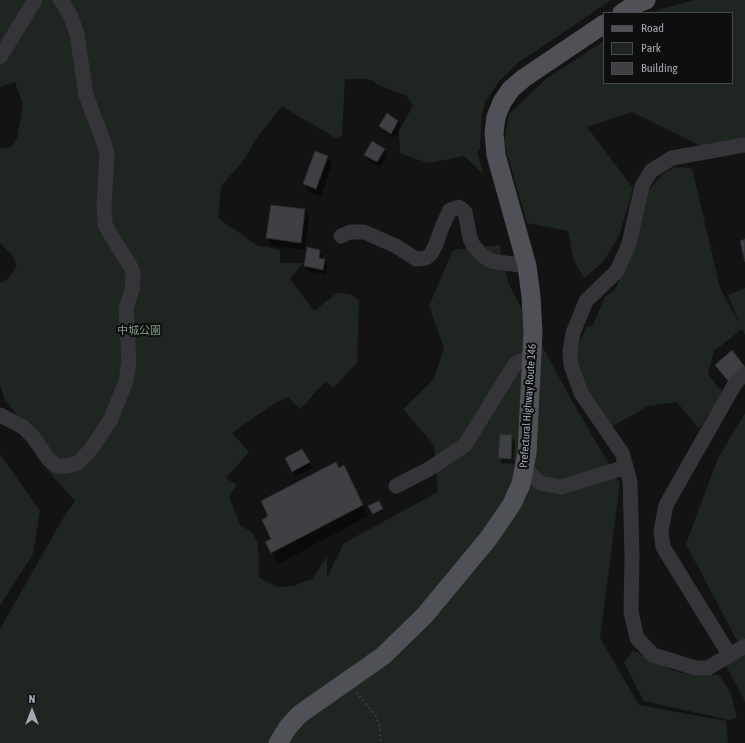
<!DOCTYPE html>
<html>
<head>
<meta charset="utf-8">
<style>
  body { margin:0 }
  #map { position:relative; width:745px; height:743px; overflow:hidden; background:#131314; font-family:"Asap Condensed",sans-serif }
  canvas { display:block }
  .legend { position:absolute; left:603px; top:12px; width:130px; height:72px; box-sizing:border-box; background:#0e0e0f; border:1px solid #4a4b51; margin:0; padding:5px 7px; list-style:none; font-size:12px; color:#a5a7b3 }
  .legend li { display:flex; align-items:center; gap:8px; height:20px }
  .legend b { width:20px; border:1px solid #4a4b51 }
  .north { position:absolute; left:12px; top:691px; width:40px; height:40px; -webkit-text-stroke:3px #0e0e0f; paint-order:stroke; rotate:0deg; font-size:11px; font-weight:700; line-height:16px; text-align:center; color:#a5a7b3 }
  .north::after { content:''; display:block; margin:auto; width:14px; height:18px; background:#a5a7b3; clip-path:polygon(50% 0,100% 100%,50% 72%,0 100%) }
</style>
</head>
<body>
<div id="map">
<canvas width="745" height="743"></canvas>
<ul class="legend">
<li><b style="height:5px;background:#505157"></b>Road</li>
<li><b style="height:11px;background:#1f2621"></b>Park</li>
<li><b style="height:11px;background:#3f4044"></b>Building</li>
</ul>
<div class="north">N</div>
</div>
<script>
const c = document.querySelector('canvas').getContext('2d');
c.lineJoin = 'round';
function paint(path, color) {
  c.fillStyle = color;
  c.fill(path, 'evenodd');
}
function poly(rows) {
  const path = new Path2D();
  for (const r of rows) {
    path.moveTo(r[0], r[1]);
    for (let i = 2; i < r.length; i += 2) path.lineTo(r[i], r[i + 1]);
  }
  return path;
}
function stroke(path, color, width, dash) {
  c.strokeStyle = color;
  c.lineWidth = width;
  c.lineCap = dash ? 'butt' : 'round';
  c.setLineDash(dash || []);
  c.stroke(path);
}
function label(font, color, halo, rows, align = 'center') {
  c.font = font + ' "Asap Condensed","Noto Sans JP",sans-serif';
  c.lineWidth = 4;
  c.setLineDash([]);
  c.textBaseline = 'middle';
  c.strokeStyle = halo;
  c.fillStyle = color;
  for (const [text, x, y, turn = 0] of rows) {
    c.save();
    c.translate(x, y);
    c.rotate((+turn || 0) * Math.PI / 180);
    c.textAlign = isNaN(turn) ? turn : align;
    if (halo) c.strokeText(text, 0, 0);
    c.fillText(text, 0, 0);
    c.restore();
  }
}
paint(poly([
  [0,0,611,0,518,63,500,80,485,102,482,114,480,148,477,151,484,175,464,156,429,163,410,157,400,153,399,130,413,106,407,96,376,84,374,81,366,79,345,79,342,135,337,139,282,106,256,139,244,160,221,186,218,218,256,245,280,250,280,263,303,263,290,279,314,311,337,293,350,294,359,301,357,363,333,388,326,381,300,409,288,397,269,407,232,433,249,452,226,478,237,485,229,496,240,525,253,533,258,544,259,578,278,587,293,586,312,579,327,557,327,577,344,543,438,492,434,445,403,409,434,379,444,348,429,306,453,250,499,245,509,285,572,401,620,483,600,638,639,705,726,721,728,743,0,743,0,629,62,520,75,501,49,472,22,421,5,400,0,385,0,283,8,279,17,265,12,255,0,243,0,148,11,147,17,138,23,105,15,82,0,87],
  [694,0,745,0,745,139,703,147,632,112,587,127,633,188,619,236,603,262,584,278,573,259,568,231,527,223,504,143,509,114,546,79,604,41,604,83,732,83,732,13,654,13,661,9],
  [675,167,692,168,720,288,740,325,728,295,745,288,745,335,742,329,714,351,708,374,723,393,699,429,677,402,648,406,613,426,588,396,575,353,587,326,592,327,605,297,615,290,632,251,646,193,663,174],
  [745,413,745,703,744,699,726,666,743,652,686,544,718,458],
  [0,454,40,511,33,554,0,606],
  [633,650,674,671,697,676,718,674,731,693,737,718,729,720,644,701,624,663]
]), '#1f2621');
paint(poly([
  [398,121,401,126,394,138,383,131,380,126],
  [384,149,387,155,380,167,368,160,365,155],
  [328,156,332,164,321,196,309,192,304,184],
  [305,210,309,218,305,250,272,246,267,238],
  [319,251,322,256,322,260,324,260,327,265,326,275,308,271,305,266],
  [716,366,745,369,734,390,721,373],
  [512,436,515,441,514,464,502,463,499,458],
  [302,450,312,468,296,476,286,459],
  [344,466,368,516,278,564,267,543,272,540,339,469],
  [379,502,384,511,375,515,370,507]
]), '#0007');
const building = poly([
  [387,113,398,121,391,134,379,126,387,113],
  [372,141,385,149,377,162,364,155,372,141],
  [315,151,328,156,316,189,303,184,315,151],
  [271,205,305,209,301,243,266,238,271,205],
  [745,239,745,262,740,241,745,239],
  [307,247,320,250,319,258,325,259,323,270,304,266,307,247],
  [732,350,745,367,729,382,715,365,732,350],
  [500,434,512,435,511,459,498,458,500,434],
  [302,449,310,462,292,472,285,458,302,449],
  [336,462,339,468,344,465,363,505,271,553,265,542,271,539,262,520,268,516,261,501,336,462],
  [379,501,383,509,373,514,368,506,379,501]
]);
paint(building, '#3f4044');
stroke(building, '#2d2d30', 1);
stroke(poly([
  [356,692,376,716,380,728,381,743]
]), '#3a3b40', 2, [2, 3]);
stroke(poly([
  [0,57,35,0],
  [341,236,350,232,364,232,396,246,416,259,426,258,431,254,436,244,442,227,450,210,459,207,465,212,470,238,473,245,482,255,491,261,527,266],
  [0,415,23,427,33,437,49,460,57,466,67,466,78,463,91,449,111,419,126,381,129,362,126,308,132,290,133,276,132,269,109,232,105,224,104,207,107,154,104,143,86,95,77,34,71,17,63,3,60,0],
  [626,467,622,453,581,393,571,365,570,352,573,333,586,301,617,271,629,244,642,186,651,171,672,158,745,145],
  [525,468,540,483,561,487,626,467,630,482,632,555,631,612,637,638,653,655,696,668,708,668,745,646],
  [396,486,429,469,465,445,515,364,532,356],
  [729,654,663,547,661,531,666,505,736,382,745,374]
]), '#343439', 15);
stroke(poly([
  [622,13,636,4,646,0],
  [278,743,288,727,300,714,383,656,425,615,488,539,512,504,521,484,527,453,533,332,531,296,527,266,496,155,494,133,496,117,502,102,511,89,524,78,604,24]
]), '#505157', 19);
label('11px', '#7e9d86', '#0e0e0f', [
  ["中城公園",139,331]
]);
label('11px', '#a5a7b3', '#0e0e0f', [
  ["Prefectural Highway Route 146",528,406,-86]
]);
</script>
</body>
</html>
